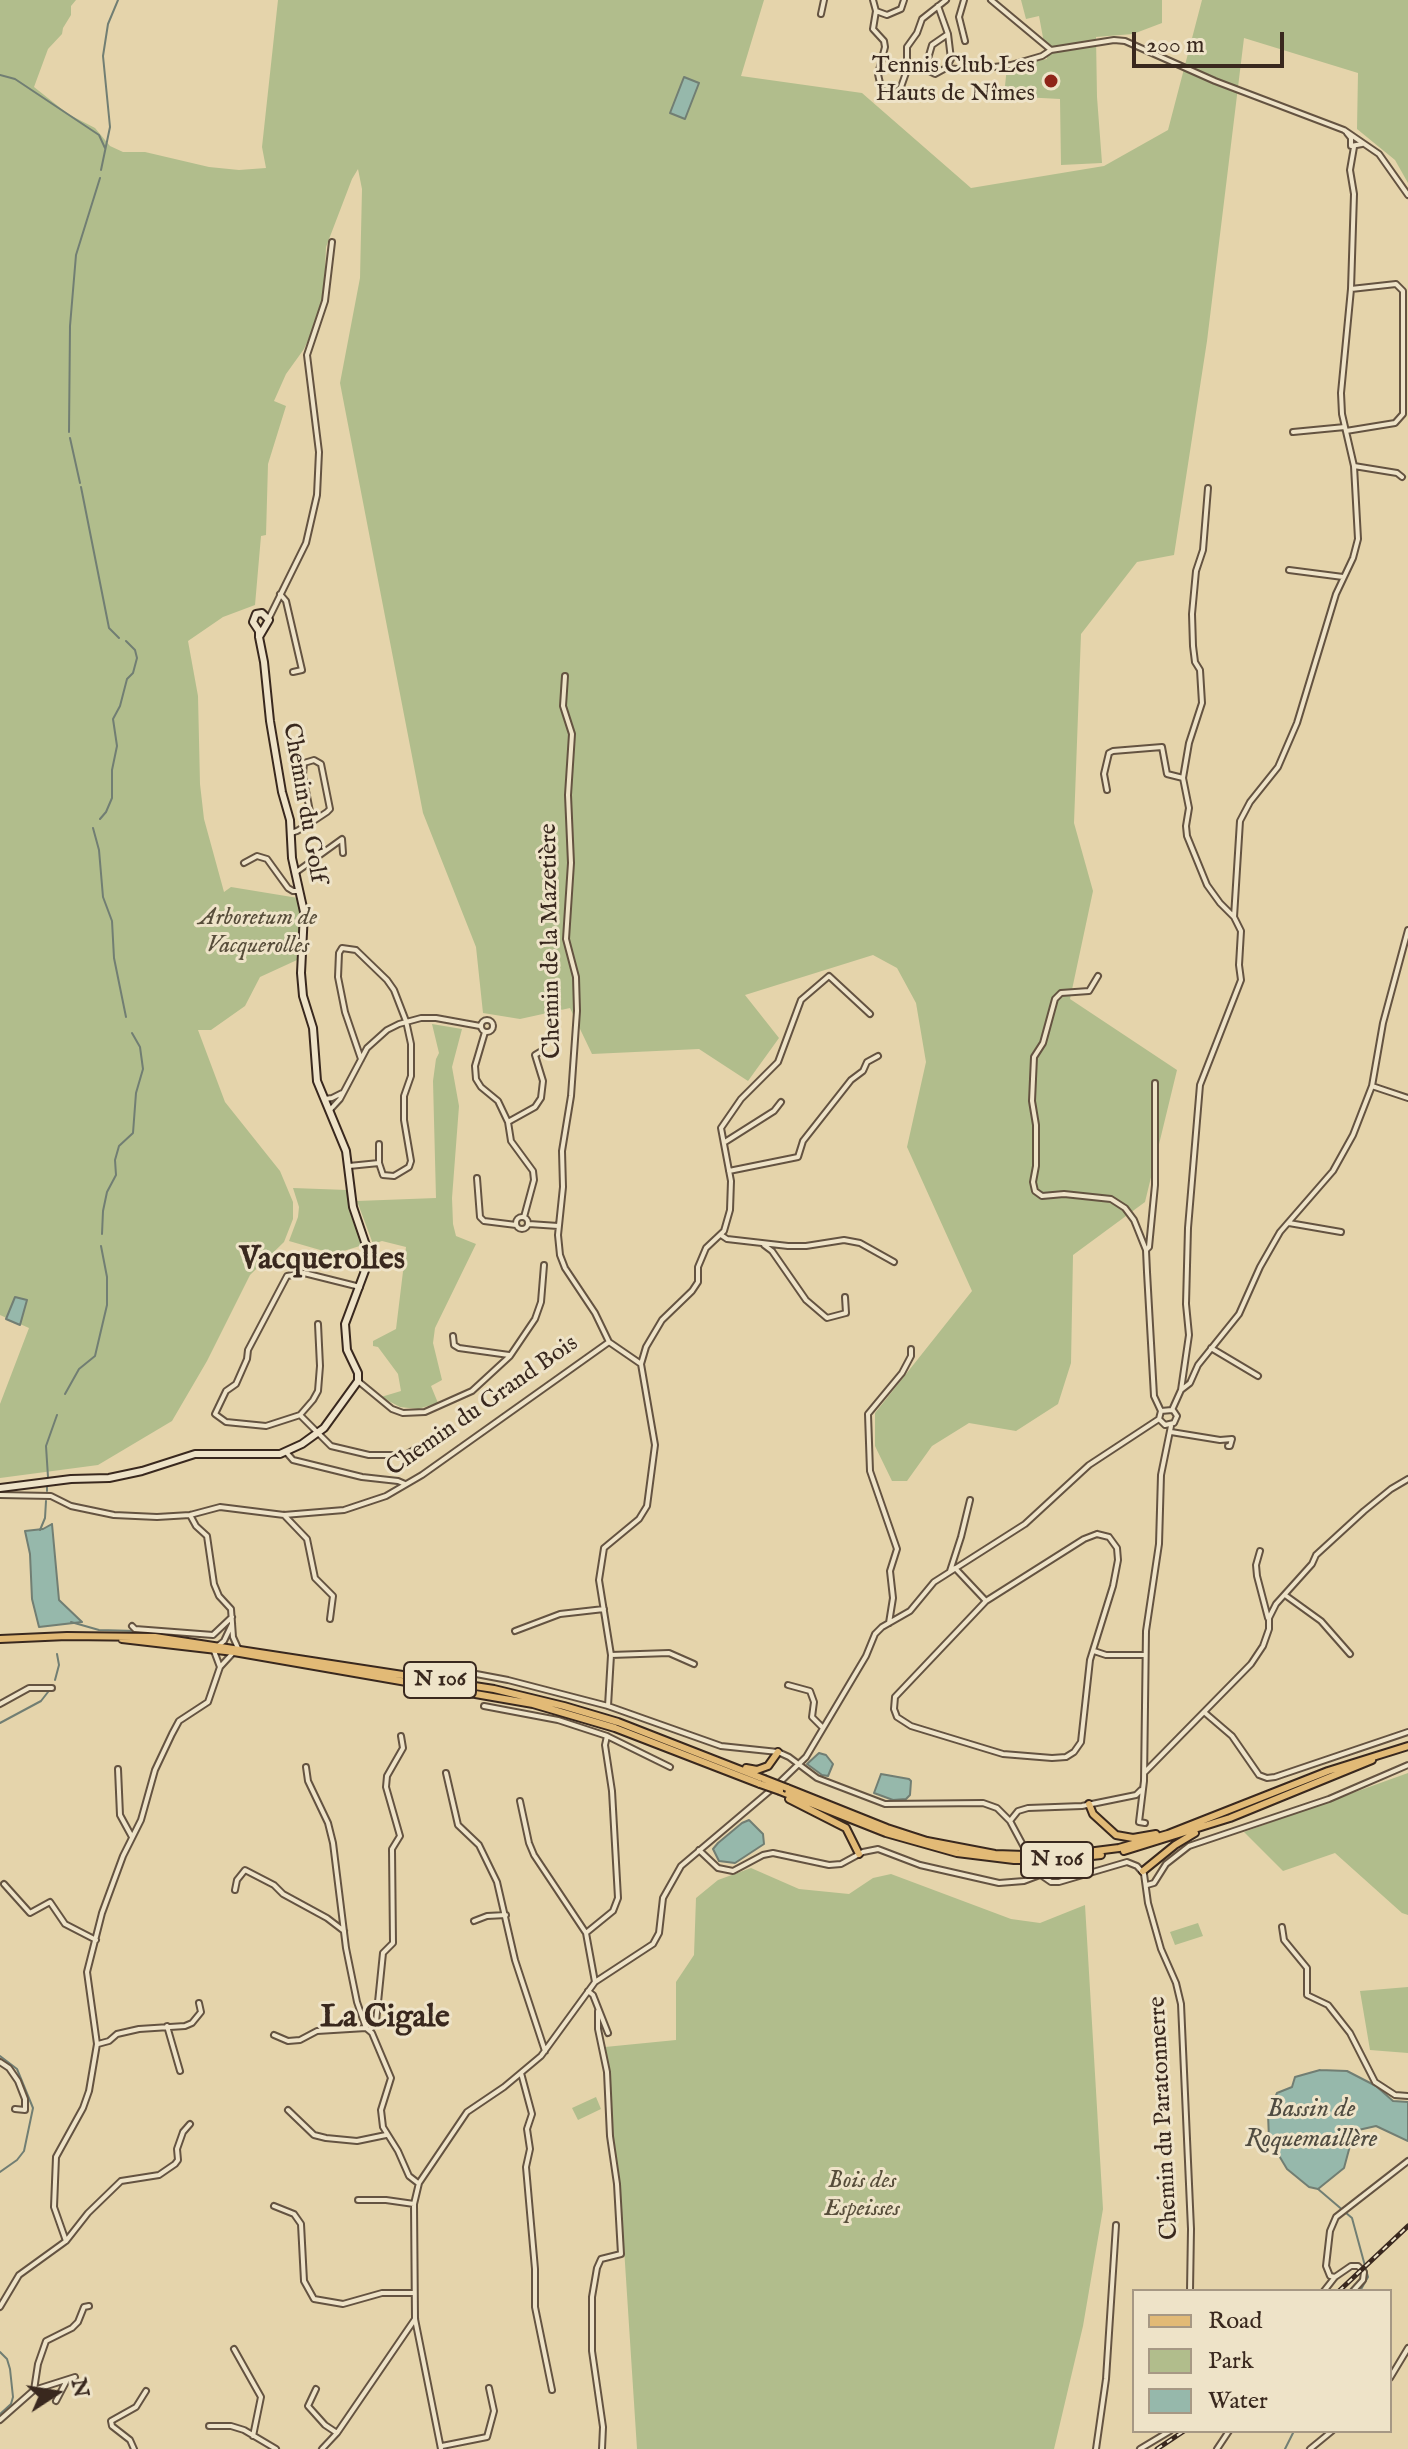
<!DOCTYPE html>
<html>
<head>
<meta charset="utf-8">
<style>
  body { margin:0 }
  #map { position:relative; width:1408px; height:2449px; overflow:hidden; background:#e5d4ab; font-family:"IM FELL English",serif }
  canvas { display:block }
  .legend { position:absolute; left:1132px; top:2289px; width:260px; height:144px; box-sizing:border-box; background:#eee3c8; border:2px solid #a69884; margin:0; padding:10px 14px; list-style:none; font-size:24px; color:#39281e }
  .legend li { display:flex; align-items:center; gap:16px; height:40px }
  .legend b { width:40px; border:2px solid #a69884 }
  .north { position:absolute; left:16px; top:2353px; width:80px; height:80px; -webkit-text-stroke:6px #eee3c8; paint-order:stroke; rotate:78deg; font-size:22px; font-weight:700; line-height:32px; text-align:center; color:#39281e }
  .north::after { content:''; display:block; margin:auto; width:28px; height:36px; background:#39281e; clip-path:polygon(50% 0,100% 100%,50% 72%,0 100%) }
  .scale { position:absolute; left:1132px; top:32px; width:152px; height:36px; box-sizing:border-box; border:4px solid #39281e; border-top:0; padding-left:10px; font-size:24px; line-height:28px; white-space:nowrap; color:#39281e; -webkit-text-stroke:6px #eee3c8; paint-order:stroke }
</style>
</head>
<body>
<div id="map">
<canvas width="1408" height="2449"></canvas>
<ul class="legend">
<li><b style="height:10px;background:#e2ba76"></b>Road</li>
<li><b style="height:22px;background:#b1bd8c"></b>Park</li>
<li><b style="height:22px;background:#96b8ab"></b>Water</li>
</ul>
<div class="north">N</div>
<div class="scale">200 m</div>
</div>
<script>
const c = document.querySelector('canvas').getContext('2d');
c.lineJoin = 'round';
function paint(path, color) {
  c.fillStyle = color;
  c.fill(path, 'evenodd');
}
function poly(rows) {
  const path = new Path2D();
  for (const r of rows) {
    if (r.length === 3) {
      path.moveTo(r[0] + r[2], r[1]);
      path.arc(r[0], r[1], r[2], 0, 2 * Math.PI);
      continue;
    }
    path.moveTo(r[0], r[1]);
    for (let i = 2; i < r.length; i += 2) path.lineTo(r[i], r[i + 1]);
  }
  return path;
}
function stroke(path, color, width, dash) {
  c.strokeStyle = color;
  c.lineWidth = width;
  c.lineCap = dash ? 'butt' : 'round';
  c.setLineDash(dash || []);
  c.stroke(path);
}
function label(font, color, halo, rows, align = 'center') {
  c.font = font + ' "IM FELL English",serif';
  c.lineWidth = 6;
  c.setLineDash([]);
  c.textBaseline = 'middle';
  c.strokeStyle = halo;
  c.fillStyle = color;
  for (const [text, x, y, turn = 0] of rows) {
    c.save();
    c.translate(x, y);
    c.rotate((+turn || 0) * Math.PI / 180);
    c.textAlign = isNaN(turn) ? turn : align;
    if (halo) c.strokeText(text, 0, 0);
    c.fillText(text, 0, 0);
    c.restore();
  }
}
paint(poly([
  [0,0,76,0,71,6,71,15,63,28,62,34,48,49,34,87,68,114,95,128,110,146,123,152,145,152,209,167,239,170,266,168,262,147,278,0,764,0,741,76,862,93,971,188,1104,166,1168,130,1202,0,1408,0,1408,183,1395,160,1357,129,1358,73,1244,38,1207,341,1174,555,1137,562,1081,634,1074,823,1093,891,1070,999,1177,1070,1145,1202,1073,1255,1071,1363,1058,1404,1016,1431,969,1423,932,1446,907,1481,892,1481,875,1446,875,1413,972,1291,907,1147,926,1062,916,1003,897,968,873,955,745,995,779,1038,748,1081,699,1049,592,1054,570,1008,520,1019,483,1013,476,947,423,813,340,383,360,278,362,189,358,169,352,179,326,247,324,293,317,321,304,349,286,374,274,401,286,406,268,464,266,535,261,536,255,605,223,617,188,641,198,696,200,784,204,819,224,892,231,887,298,898,301,914,297,960,260,977,245,1006,211,1030,198,1030,225,1102,280,1171,293,1202,293,1219,284,1242,250,1275,207,1361,172,1421,98,1465,0,1478,0,1404,29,1328,0,1315],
  [1021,0,1162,0,1162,23,1133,34,1096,37,1097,97,1102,163,1061,165,1060,99,1004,96,1007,66,1047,59,1039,16,1026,19],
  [432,1024,462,1029,452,1067,459,1106,452,1198,453,1224,456,1236,476,1244,435,1328,433,1343,442,1380,431,1386,438,1403,418,1409,400,1407,381,1397,401,1391,398,1374,378,1347,373,1346,373,1341,396,1329,406,1247,382,1241,373,1244,357,1201,436,1198,433,1081,436,1059,439,1053],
  [293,1188,347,1190,352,1219,363,1245,334,1254,289,1241,298,1217,299,1207],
  [1408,1773,1408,1915,1402,1913,1335,1853,1283,1871,1244,1832],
  [751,1868,799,1889,849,1894,873,1878,891,1874,1011,1919,1040,1923,1085,1905,1103,2209,1083,2326,1054,2449,637,2449,620,2186,613,2138,610,2073,605,2047,676,2040,676,1982,694,1955,696,1898,718,1880],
  [1198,1923,1203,1936,1175,1945,1170,1932],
  [1408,1987,1408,2053,1370,2050,1360,1991],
  [596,2097,601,2109,578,2120,572,2108]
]), '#b1bd8c');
const water = poly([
  [684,77,699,83,685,119,670,113,684,77],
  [15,1297,27,1300,20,1325,6,1319,15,1297],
  [52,1524,59,1600,82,1622,39,1627,32,1599,30,1554,25,1531,43,1529,52,1524],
  [819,1753,826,1755,833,1764,828,1776,822,1775,807,1764,819,1753],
  [881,1774,909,1779,911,1781,910,1795,906,1799,893,1800,874,1793,881,1774],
  [749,1820,763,1834,764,1844,735,1863,719,1861,713,1849,718,1843,742,1823,749,1820],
  [1320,2070,1347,2071,1376,2086,1393,2101,1408,2102,1408,2141,1376,2126,1354,2131,1344,2168,1318,2189,1309,2187,1287,2169,1269,2139,1268,2114,1277,2093,1292,2087,1295,2077,1320,2070]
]);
paint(water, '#96b8ab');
stroke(water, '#717e73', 2);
stroke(poly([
  [0,75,15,79,99,135,105,148],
  [101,170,110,127,103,56,108,24,118,0],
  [69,432,70,326,76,255,100,178],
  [70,438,80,483],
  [81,487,109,628,119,638],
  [100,819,106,812,112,798,112,770,117,746,113,719,120,706,127,679,133,673,137,658,135,650,126,641],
  [93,828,99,850,103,897,112,921,114,958,126,1017],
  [102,1234,103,1211,107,1192,116,1175,115,1160,119,1146,133,1133,136,1093,143,1069,140,1047,132,1033],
  [65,1394,79,1369,95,1356,107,1305,107,1277,101,1246],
  [48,1477,46,1446,57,1415],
  [47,1491,47,1487],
  [40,1530,45,1518,46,1501],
  [71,1622,99,1630,136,1631],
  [55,1680,59,1665,57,1654],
  [0,1723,41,1701,48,1692],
  [0,2056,17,2069,33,2108,24,2151,17,2160,0,2172],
  [1318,2189,1352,2218,1368,2277,1360,2291],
  [0,2352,7,2359,10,2369,13,2397,11,2404,0,2414],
  [1285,2449,1294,2431]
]), '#717e73', 2);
const street = poly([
  [873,0,876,11,887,15,901,9,904,0],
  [964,0,959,17,965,41],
  [991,0,1051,50,1114,40,1125,41,1215,81,1344,130,1379,154,1408,195],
  [938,6,948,34,932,45,925,69,935,74,946,68,951,59,948,34],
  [876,11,873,29,884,41,885,47,878,74,881,88,886,96,892,97,901,87,907,70,907,47,917,33,922,19,946,0],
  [821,14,824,0],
  [946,68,968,70,1011,65,1042,56,1051,50],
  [907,70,925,70],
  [1347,133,1351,138,1351,146,1362,144],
  [1346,431,1395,423,1403,414,1403,291,1396,284,1351,289],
  [1293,432,1345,427],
  [1354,466,1397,473,1402,477],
  [1208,488,1203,550,1196,571,1192,614,1193,646,1195,662,1200,670,1202,703,1189,743,1183,778,1189,808,1186,826,1187,836,1207,885,1220,903,1234,917],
  [1289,570,1343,577],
  [280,594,286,601,302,670,293,672],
  [269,618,306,543,317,495,319,452,307,355,325,301,332,242],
  [565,676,563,706,572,734,568,795,571,863,566,939,576,977,577,1011,571,1096,562,1151,563,1187,558,1235,560,1255,565,1268,595,1313,609,1342,641,1364,655,1445,647,1506,639,1519,604,1548,599,1580,611,1655,608,1706],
  [1107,790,1104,774,1109,753,1113,751,1162,747,1167,774,1183,778],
  [291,833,297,831,312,822,327,812,330,809,321,764,314,760,304,763,303,775,312,822],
  [244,863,257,856,267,859,288,888,293,891,299,891],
  [295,873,342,839,343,853],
  [1098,976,1089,991,1061,993,1055,999,1043,1043,1034,1057,1032,1101,1036,1125,1036,1166,1033,1182,1035,1191,1042,1196,1064,1194,1111,1199,1125,1208,1134,1220,1146,1250],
  [487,1026,6],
  [485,1032,475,1066,476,1079,481,1087,498,1101,508,1122,511,1141,533,1171,534,1180,524,1217],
  [361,1059,345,1012,338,977,339,953,342,948,356,950,387,980,394,990,406,1021,411,1044,411,1076,404,1096,404,1120,411,1161,409,1167,394,1176,383,1175,379,1163],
  [1155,1083,1155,1185,1149,1247,1146,1250,1147,1272,1154,1396,1161,1411],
  [1372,1086,1408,1098],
  [325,1099,332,1098,342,1093],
  [329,1111,340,1099,367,1048,387,1030,399,1024,421,1018,436,1018,480,1026],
  [508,1122,535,1107,541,1098,543,1081,535,1055,540,1052],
  [725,1142,774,1111,781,1102],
  [349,1166,379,1163,379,1144],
  [729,1171,798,1157,803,1141,851,1080,863,1071,867,1062,878,1056],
  [477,1178,480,1217,484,1221,516,1225],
  [522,1223,6],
  [1289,1223,1341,1232],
  [529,1224,558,1226],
  [721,1235,727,1239,788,1246,806,1246,844,1240,860,1243,894,1262],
  [764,1245,772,1251,806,1300,827,1318,846,1313,845,1297],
  [360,1287,304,1273,287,1276,248,1350,247,1359,236,1384,226,1391,215,1414,226,1422,266,1426,300,1415,331,1446,369,1455,405,1455,439,1436],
  [453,1336,454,1345,459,1348,509,1355],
  [1211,1348,1258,1376],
  [641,1364,646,1347,662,1320,692,1291,698,1282,698,1267,706,1248,724,1231,730,1210,731,1181,721,1128,741,1099,778,1062,801,1000,829,976,870,1014],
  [358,1381,392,1409,403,1413,425,1412,472,1391,510,1356,535,1319,541,1302,544,1265],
  [1181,1390,1189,1335,1186,1304,1188,1228,1200,1085,1241,980,1239,965,1241,931,1234,917,1240,821,1250,802,1278,767,1297,723,1336,594,1353,558,1358,539,1354,466,1342,414,1341,393,1351,289,1354,194,1350,170,1354,147],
  [1172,1410,1181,1390,1190,1383,1198,1365,1239,1314,1260,1267,1280,1232,1333,1171,1353,1135,1372,1086,1383,1023,1408,930],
  [300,1415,313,1400,318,1391,320,1366,318,1324],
  [1159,1419,1165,1425,1174,1423,1177,1416,1173,1410],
  [1159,1419,1161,1411,1172,1410],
  [1171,1432,1220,1440,1232,1439,1230,1446,1228,1446],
  [286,1452,293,1460,362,1477,398,1481,405,1484],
  [0,1495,51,1496,71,1506,114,1515,157,1517,190,1515,220,1507,284,1515,344,1510,386,1496,422,1475,609,1342],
  [190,1515,196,1526,207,1536,214,1584,219,1596,231,1609,233,1637,238,1648],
  [284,1515,307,1539,315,1578,333,1596,330,1619],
  [1097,1534,1109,1537,1117,1548,1118,1560,1113,1586,1090,1660,1081,1742,1074,1752,1066,1757,1052,1758,1003,1754,911,1726,897,1717,894,1709,895,1697,986,1601,1084,1539,1097,1534],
  [1260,1551,1256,1565,1257,1576,1268,1618],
  [955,1568,986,1601],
  [950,1571,961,1537,970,1500],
  [1285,1595,1321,1621,1350,1654],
  [889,1623,893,1598,890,1571,897,1549,870,1471,868,1414,902,1373,911,1356,911,1349],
  [132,1626,135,1629,213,1635,232,1617],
  [515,1631,560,1614,604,1609],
  [219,1645,224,1641,232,1624],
  [214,1651,220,1667],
  [1094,1651,1106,1655,1145,1655],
  [611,1655,669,1653,694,1664],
  [439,1667,508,1680,608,1706,721,1746,778,1752,789,1757,817,1778,885,1804,983,1803,997,1808,1010,1821],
  [788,1685,810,1691,814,1702,812,1717,823,1728],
  [0,1704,29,1688,52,1688],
  [484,1706,558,1720,607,1736,670,1767],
  [1204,1712,1232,1736,1259,1775,1267,1778,1275,1777,1408,1732],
  [306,1767,308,1781,328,1823,333,1843,346,1948,357,2002,366,2028,372,2033,391,2078,381,2110,383,2127,398,2151,409,2176,418,2183],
  [118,1769,120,1815,132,1837],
  [1145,1772,1251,1664,1263,1646,1269,1629,1269,1618,1276,1604,1312,1564,1316,1555,1364,1511,1391,1489,1408,1479],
  [446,1773,458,1825,479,1845,497,1882,515,1960,545,2051],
  [779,1783,806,1757,866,1656,875,1634,882,1627,910,1611,934,1582,1025,1524,1089,1465,1159,1419],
  [520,1801,529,1843,534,1855,586,1933],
  [1145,1823,1139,1822,1144,1781,1146,1631,1159,1544,1161,1475,1171,1426],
  [1025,1849,1010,1821,1018,1811,1028,1808,1082,1806,1136,1795,1141,1790],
  [699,1850,718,1868,733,1871,763,1855,773,1853,829,1865,841,1864,863,1852,878,1849,920,1865,999,1883,1024,1881,1040,1875],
  [1038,1873,1051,1882,1059,1882,1127,1862,1137,1866,1144,1874,1148,1903,1161,1949,1176,1983,1181,2004,1191,2229,1190,2291],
  [4,1884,30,1913,50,1902,65,1924,96,1940],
  [1147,1885,1154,1883,1166,1864,1189,1846,1329,1799,1408,1765],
  [235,1890,237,1880,245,1870,274,1885,283,1894,327,1918,344,1931],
  [474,1921,487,1916,506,1915],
  [1282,1927,1284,1940,1307,1968,1307,1995,1328,2005,1350,2033,1375,2082,1395,2095,1408,2096],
  [595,1982,586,1933,613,1911,618,1898,612,1791,605,1745,607,1736],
  [588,1991,593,1995,608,2033],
  [598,2011,598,2029,607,2072,610,2136,617,2184,621,2254,601,2259,597,2268,592,2297,592,2351,603,2427,602,2449],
  [167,2026,180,2071],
  [370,2030,376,2022,383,1953,393,1943,392,1849,400,1836,386,1787,387,1776,403,1748,401,1736],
  [274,2035,288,2041,300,2040,317,2031,366,2028],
  [98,2044,109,2041,117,2034,139,2029,185,2026,192,2023,201,2012,199,2003],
  [0,2062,9,2068,18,2081,25,2099,25,2110,15,2109],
  [521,2073,532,2114,527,2129,530,2149,526,2167,535,2269,535,2307,552,2390],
  [288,2110,314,2135,326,2138,357,2141,386,2135],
  [358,2200,386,2200,414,2204],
  [274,2206,294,2214,301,2224,304,2281,314,2299,343,2304,382,2293,413,2293],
  [66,2241,88,2213,121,2181,159,2175,175,2164,178,2160,177,2149,183,2132,190,2124],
  [1335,2277,1330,2276,1326,2266,1330,2231,1336,2217,1408,2161],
  [1324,2291,1335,2277,1351,2266,1358,2266,1364,2272,1363,2280,1353,2291],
  [0,2307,19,2275,66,2241,54,2207,56,2157,83,2108,89,2091,97,2044,87,1972,102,1913,123,1856,141,1820,155,1770,172,1734,179,1721,208,1702,220,1667,232,1654],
  [234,2349,261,2397,253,2436],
  [1390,2378,1408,2348],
  [316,2389,308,2406,325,2425,337,2433],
  [34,2390,38,2364,46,2341,72,2328,78,2322,84,2307,89,2306],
  [56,2401,66,2382],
  [0,2420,34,2390,75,2377],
  [209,2426,231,2426,244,2430,276,2449],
  [442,2446,487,2437,494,2411,489,2388],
  [134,2449,130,2440,112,2426,111,2421,136,2407,146,2391],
  [322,2449,337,2433,415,2319],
  [441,2449,415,2319,414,2204,419,2183,467,2112,504,2087,541,2056,595,1982,653,1944,659,1933,663,1898,681,1866,772,1789],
  [1096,2449,1106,2379,1116,2225],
  [1140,2449,1170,2431],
  [1217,2449,1229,2431],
  [1310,2449,1332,2431]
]);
const secondary = poly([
  [0,1488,71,1479,109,1478,142,1471,195,1454,280,1454,302,1444,324,1428,358,1381,358,1373,347,1350,345,1324,366,1268,369,1254,353,1207,346,1151,317,1081,313,1028,303,996,301,973,304,912,292,858,290,820,282,792,270,721,264,662,259,637,259,631,253,622,256,614,262,613,269,620,259,637]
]);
const primary = poly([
  [0,1639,67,1636,155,1637,494,1689,564,1706,618,1722,764,1779],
  [122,1639,234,1652,533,1704,615,1728,760,1784],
  [746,1768,757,1770,768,1766,778,1752],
  [787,1788,887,1828,927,1841,995,1854,1056,1856,1119,1848,1168,1834,1328,1771,1408,1746],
  [780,1791,886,1833,957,1853,1014,1860,1057,1860,1101,1855],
  [789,1799,846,1828,859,1854],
  [1089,1804,1093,1814,1116,1835,1133,1838,1156,1834],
  [1124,1851,1230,1818,1372,1760],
  [1143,1871,1175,1845,1195,1833]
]);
stroke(street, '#645341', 8);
stroke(secondary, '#39281e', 10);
stroke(primary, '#39281e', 10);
stroke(street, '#eee3c8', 4);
stroke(secondary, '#eee3c8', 6);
stroke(primary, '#e2ba76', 6);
const rail = poly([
  [1339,2291,1408,2226],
  [1157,2449,1184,2431]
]);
stroke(rail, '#39281e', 5);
stroke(rail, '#eee3c8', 2, [6]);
const streetBridge = poly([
  [1025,1849,1038,1873]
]);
const primaryBridge = poly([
  [764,1779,787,1788],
  [760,1784,780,1791]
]);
stroke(streetBridge, '#645341', 8, []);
stroke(primaryBridge, '#39281e', 10, []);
stroke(streetBridge, '#eee3c8', 4);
stroke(primaryBridge, '#e2ba76', 6);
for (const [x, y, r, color] of [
  [1051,81,8,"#8f2418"]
]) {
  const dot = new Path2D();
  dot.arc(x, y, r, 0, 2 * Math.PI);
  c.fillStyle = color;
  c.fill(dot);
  stroke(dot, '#eee3c8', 3);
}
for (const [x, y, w] of [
  [440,1680,72],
  [1057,1860,72]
]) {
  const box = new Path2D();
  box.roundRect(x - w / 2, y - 18, w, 36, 6);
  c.fillStyle = '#eee3c8';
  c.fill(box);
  stroke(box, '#39281e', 2);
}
label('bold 22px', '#39281e', null, [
  ["N 106",440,1680],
  ["N 106",1057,1860]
]);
label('24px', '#39281e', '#eee3c8', [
  ["Tennis Club Les",1035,67],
  ["Hauts de Nîmes",1035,95]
], 'right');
label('24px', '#39281e', '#eee3c8', [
  ["Chemin du Golf",303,803,80],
  ["Chemin de la Mazetière",552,941,-91],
  ["Chemin du Grand Bois",483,1407,-35],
  ["Chemin du Paratonnerre",1165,2118,-93]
]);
label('italic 24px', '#574d3a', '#eee3c8', [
  ["Arboretum de",258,919],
  ["Vacquerolles",258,947],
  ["Bois des",862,2182],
  ["Espeisses",862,2210]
]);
label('italic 26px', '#504c41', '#eee3c8', [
  ["Bassin de",1311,2111],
  ["Roquemaillère",1311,2141]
]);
label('bold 32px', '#39281e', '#eee3c8', [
  ["Vacquerolles",322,1261],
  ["La Cigale",385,2019]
]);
</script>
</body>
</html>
